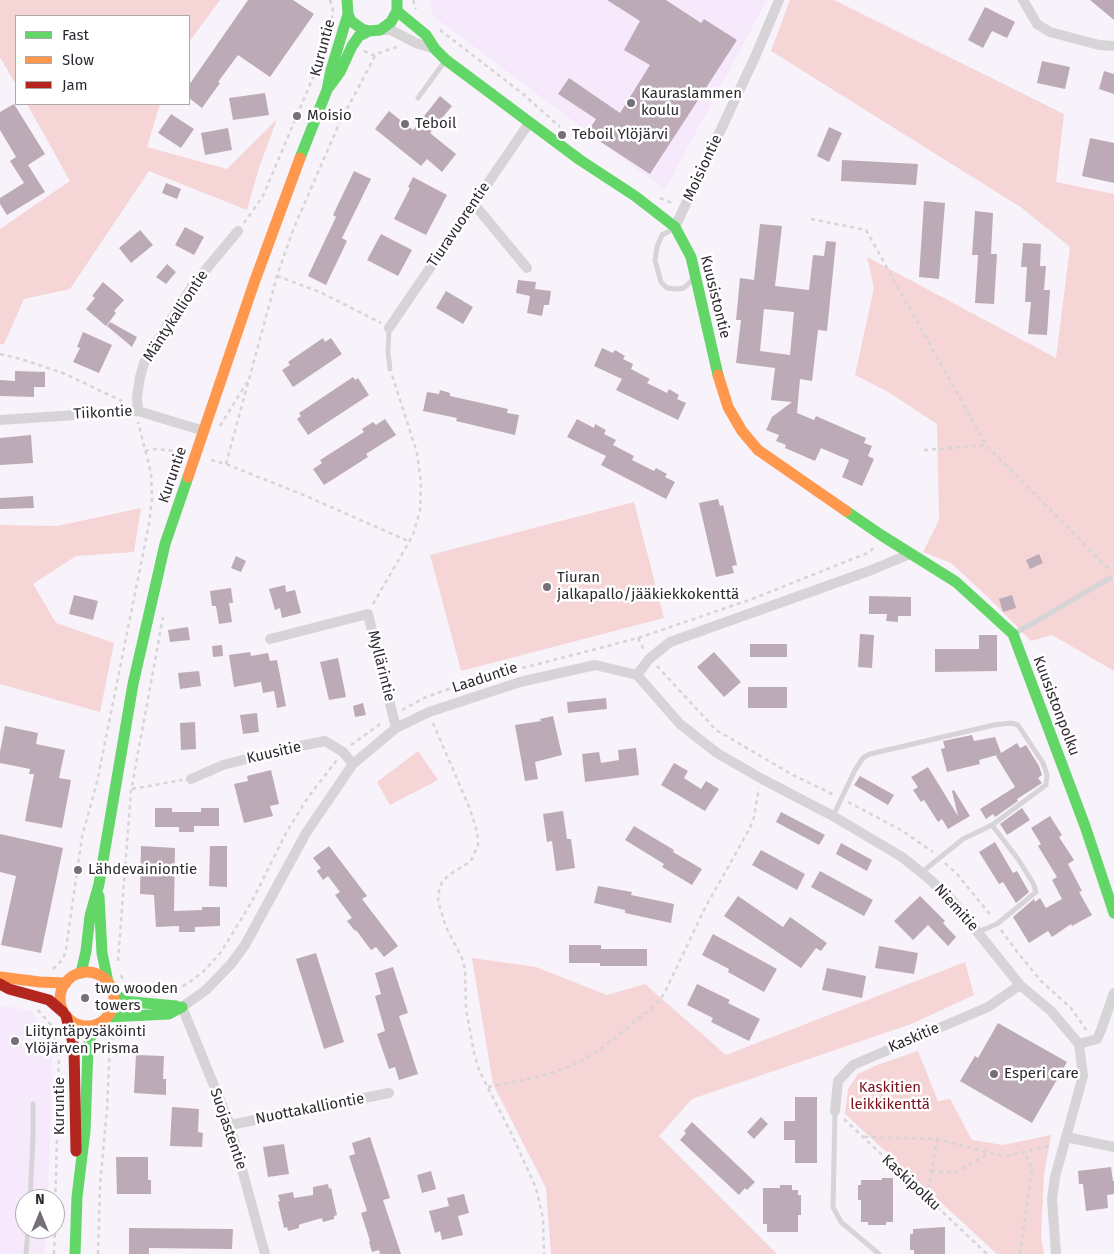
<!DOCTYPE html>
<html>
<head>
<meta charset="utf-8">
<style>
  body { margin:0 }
  #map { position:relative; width:1114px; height:1254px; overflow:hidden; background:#f8f2fa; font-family:"Fira Sans",sans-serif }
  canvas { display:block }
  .legend { position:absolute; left:15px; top:15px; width:175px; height:90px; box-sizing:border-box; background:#fff; border:1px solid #aba9ac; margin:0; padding:6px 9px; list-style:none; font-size:15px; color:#2e2930 }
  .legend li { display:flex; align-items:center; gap:10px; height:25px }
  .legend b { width:25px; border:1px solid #aba9ac }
  .north { position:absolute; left:15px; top:1189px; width:50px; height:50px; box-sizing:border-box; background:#fff; border:1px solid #aba9ac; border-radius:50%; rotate:0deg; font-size:14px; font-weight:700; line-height:20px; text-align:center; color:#2e2930 }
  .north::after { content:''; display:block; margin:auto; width:18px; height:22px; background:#756f77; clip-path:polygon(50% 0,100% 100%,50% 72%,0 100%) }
</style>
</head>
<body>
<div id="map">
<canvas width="1114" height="1254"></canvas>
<ul class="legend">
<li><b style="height:6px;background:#63d668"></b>Fast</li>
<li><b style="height:6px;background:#ff974d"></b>Slow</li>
<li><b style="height:6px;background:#b3261e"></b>Jam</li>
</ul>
<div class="north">N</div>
</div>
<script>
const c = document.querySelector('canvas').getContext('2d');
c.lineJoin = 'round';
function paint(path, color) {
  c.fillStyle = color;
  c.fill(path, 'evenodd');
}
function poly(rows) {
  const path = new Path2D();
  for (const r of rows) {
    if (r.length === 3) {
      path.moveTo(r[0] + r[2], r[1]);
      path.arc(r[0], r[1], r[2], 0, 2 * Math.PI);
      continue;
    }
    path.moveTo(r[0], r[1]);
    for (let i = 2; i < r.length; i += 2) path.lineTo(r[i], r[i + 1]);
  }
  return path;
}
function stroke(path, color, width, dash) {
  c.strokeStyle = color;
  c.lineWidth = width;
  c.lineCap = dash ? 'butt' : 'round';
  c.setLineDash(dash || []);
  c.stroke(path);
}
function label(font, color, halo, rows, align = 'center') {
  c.font = font + ' "Fira Sans",sans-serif';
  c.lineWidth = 5;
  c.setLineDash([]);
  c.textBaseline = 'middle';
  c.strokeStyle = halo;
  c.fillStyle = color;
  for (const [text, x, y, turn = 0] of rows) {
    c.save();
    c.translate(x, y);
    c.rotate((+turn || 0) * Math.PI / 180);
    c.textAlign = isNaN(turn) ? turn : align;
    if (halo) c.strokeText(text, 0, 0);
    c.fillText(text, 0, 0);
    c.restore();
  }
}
paint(poly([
  [429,0,767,0,665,190,433,16],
  [0,1005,31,1011,53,1045,48,1199,25,1199,25,1229,46,1229,44,1254,0,1254]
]), '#f6e9fb');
paint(poly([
  [0,0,220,0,189,42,189,16,16,16,16,85,0,57],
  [790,0,834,0,1064,114,1056,182,1114,194,1114,671,1052,635,1031,641,991,600,951,563,923,552,939,520,937,424,890,393,855,375,874,288,867,257,1056,358,1070,247,1022,208,771,51],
  [27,104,160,104,147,147,227,169,277,119,259,168,247,210,149,171,70,289,24,299,4,344,0,344,0,229,70,181],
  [634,502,664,618,461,671,430,555],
  [141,508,134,552,76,556,33,584,56,623,114,643,100,712,0,684,0,525,57,526],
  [418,751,438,780,390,805,377,782],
  [472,958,536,967,607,995,645,984,726,1055,965,962,974,995,911,1024,692,1099,659,1136,777,1254,551,1254,546,1188,493,1084],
  [918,1051,938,1101,950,1099,972,1140,1003,1145,1051,1135,1044,1175,1041,1236,1044,1254,997,1254,845,1114,848,1089,858,1074,877,1065]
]), '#f6d5d7');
paint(poly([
  [248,0,293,0,314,14,270,77,238,55,218,82,220,83,202,108,189,98,189,85],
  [607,0,666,0,701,23,704,19,737,40,650,174,587,133,596,119,558,94,569,78,620,113,650,65,624,50,640,21],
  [1090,0,1114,0,1114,20],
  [985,7,1015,22,1007,38,992,31,983,48,968,40],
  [1042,61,1070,67,1065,89,1037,83],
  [1104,71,1114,74,1114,94,1099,89],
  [265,93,269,115,233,120,229,98],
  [440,96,452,106,430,133,456,154,442,172,427,159,421,166,375,129,389,111,413,130],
  [14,104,45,154,28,165,45,192,7,215,0,204,0,198,24,183,10,161,16,157,0,130,0,112],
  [171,114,194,129,181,148,158,133],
  [829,127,842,133,829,162,817,156],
  [228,128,232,150,205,155,201,133],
  [1090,138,1114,143,1114,183,1082,176],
  [842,160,918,164,916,185,841,181],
  [354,171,371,179,342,238,347,241,326,285,308,276,336,217,333,215],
  [413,177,447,195,426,235,394,219,410,188,408,187],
  [166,183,181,189,177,199,162,193],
  [924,201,945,203,939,279,919,277],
  [975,211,993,213,991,254,997,254,994,304,975,303,978,255,972,255],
  [760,224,782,226,775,286,809,290,813,255,824,256,826,241,836,242,827,331,818,330,812,381,800,379,797,413,814,420,816,416,866,438,864,443,872,446,868,456,874,459,862,486,842,477,849,460,821,448,815,461,785,448,786,445,776,441,779,435,766,430,772,417,792,402,771,400,775,368,736,363,741,320,736,320,740,278,754,280],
  [764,309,794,312,790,355,760,351],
  [185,227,204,237,194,255,175,245],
  [140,230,153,245,131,263,119,248],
  [381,234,412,250,398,276,367,260],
  [1023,243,1041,244,1040,266,1046,266,1044,290,1050,290,1047,335,1028,334,1031,302,1025,302,1027,267,1021,267],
  [167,264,176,272,166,284,156,277],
  [518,280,536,282,535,289,551,291,549,305,544,305,542,316,527,313,530,296,516,293],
  [103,282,124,300,114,311,116,313,106,326,86,309,95,298,92,296],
  [446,291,473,307,463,324,436,308],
  [110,322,137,337,132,347,107,326],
  [83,332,112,345,99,373,73,362,80,348,77,347],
  [323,338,325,342,331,338,342,354,293,387,282,370,290,365,288,362],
  [602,348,613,353,615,350,625,356,623,359,633,364,631,369,650,379,647,383,667,393,669,389,679,395,677,399,686,403,678,420,616,390,622,379,594,366],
  [15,371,45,372,45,387,34,387,34,397,0,396,0,380,15,381],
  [353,377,355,380,358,378,369,395,308,435,297,419,301,416,299,413],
  [440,390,450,393,450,396,508,409,507,413,519,415,515,435,456,421,457,418,423,411,427,392,439,394],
  [385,419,396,435,366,454,368,457,324,485,313,469,322,463,320,460,364,432,362,429,373,422,376,425],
  [577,419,594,428,595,424,606,430,604,434,616,440,613,445,634,456,632,460,654,471,656,468,667,474,665,477,675,482,666,499,601,465,606,456,567,437],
  [31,435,33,463,0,465,0,438],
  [33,496,34,508,0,509,0,498],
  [718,499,720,506,723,505,737,565,732,566,734,573,716,577,699,503],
  [1039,554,1043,563,1030,569,1026,560],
  [236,556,246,561,241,572,231,568],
  [285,585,286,592,295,590,301,613,282,618,280,608,275,610,269,589],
  [231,588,233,603,229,603,232,622,219,624,216,606,212,606,210,591],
  [74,595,98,601,93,620,69,614],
  [1012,595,1016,608,1003,612,999,599],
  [869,596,911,597,911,616,898,616,898,622,886,621,887,614,869,614],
  [188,627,190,640,170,642,168,630],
  [860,634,874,635,872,668,858,667],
  [979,635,997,635,997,671,935,672,935,649,979,649],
  [750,644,787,644,787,657,750,657],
  [222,645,223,656,213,657,212,646],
  [250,652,251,656,268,653,270,661,277,660,286,706,277,708,274,691,263,693,261,682,234,687,229,655],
  [714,652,741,682,724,697,697,667],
  [338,658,346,697,329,700,320,662],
  [199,671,201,686,180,689,178,673],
  [748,687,787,687,787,708,748,708],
  [606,698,607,709,568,713,567,702],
  [363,703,366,715,355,717,353,706],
  [257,713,259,732,243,734,240,715],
  [553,716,562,755,535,762,538,779,525,781,515,725,541,721,540,719],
  [195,722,196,749,181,750,180,723],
  [5,726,38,733,36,744,65,750,59,778,71,780,62,828,25,821,34,774,29,774,30,769,0,763,0,752],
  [972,735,974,741,995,737,1001,753,1017,743,1020,748,1026,745,1039,766,1042,775,1038,778,1042,783,1017,799,1018,801,995,817,993,814,986,819,980,809,1015,787,996,756,997,755,979,760,980,764,947,772,941,749,945,748,943,741],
  [636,748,639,775,585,782,582,754,599,752,601,763,619,760,618,750],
  [674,763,688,771,684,778,701,789,706,781,719,789,705,811,661,785],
  [928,767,958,816,952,791,954,790,970,816,948,829,942,819,938,822,924,800,921,802,913,790,918,787,911,777],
  [271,770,279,804,270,806,273,816,244,823,234,784,248,781,247,776],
  [860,776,894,795,888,805,854,785],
  [155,808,172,808,172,812,201,812,201,808,219,808,219,826,194,826,194,832,179,832,179,827,155,827],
  [1022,808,1030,820,1007,835,1000,824],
  [563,811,567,839,571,839,575,868,556,871,552,841,547,842,543,814],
  [781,812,825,835,819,845,776,822],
  [1050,816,1062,835,1059,837,1074,860,1068,864,1082,891,1079,892,1092,915,1072,926,1071,924,1052,937,1048,931,1029,943,1013,917,1034,899,1035,902,1040,898,1046,908,1062,899,1052,880,1057,877,1038,846,1041,844,1031,828],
  [634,826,674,850,673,852,702,869,692,885,662,867,664,864,625,840],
  [0,834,63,848,41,953,1,945,16,876,0,872],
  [995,842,1013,873,1017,871,1029,892,1016,903,1003,882,999,884,979,852],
  [841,843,872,860,867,871,836,854],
  [141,846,175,848,174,911,202,910,202,907,220,907,220,926,195,927,195,932,179,932,179,926,156,927,154,895,140,894],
  [210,846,227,846,227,887,209,886],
  [329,846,367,896,362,899,398,946,384,957,376,947,371,950,356,930,355,931,347,921,352,918,335,895,340,892,328,876,323,880,317,871,321,868,313,858],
  [761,850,805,874,797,890,752,865],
  [820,871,873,900,864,916,811,887],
  [598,886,632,892,631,895,674,904,671,923,625,913,625,910,594,903],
  [738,896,783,927,790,917,827,943,821,951,816,948,801,968,724,916],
  [920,896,945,921,943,923,956,937,948,946,928,925,913,940,894,921],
  [713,934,777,969,764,992,728,972,729,969,702,955],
  [569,945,601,945,601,949,647,949,647,966,600,966,600,963,569,963],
  [879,946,918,953,914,974,875,968],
  [316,953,344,1042,324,1049,296,959],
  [393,967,408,1013,399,1016,418,1074,399,1080,395,1067,389,1069,377,1034,385,1031,375,996,381,994,375,973],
  [827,968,866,976,862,998,822,990],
  [697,984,730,1000,728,1003,760,1019,749,1041,711,1022,713,1018,687,1005],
  [998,1023,1067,1062,1032,1123,960,1081,975,1056,978,1058],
  [136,1055,164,1056,163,1079,166,1079,166,1095,134,1093],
  [795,1097,817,1097,817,1163,795,1163,795,1140,784,1140,784,1121,795,1121],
  [172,1107,199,1109,198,1132,203,1133,202,1147,170,1146],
  [761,1117,768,1124,754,1139,747,1132],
  [692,1122,755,1182,747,1190,745,1188,739,1195,680,1140,686,1133,684,1131],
  [370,1137,390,1198,383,1200,401,1254,380,1254,379,1250,372,1252,369,1242,370,1241,361,1213,367,1211,349,1156,355,1154,352,1143],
  [284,1144,289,1174,268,1177,263,1147],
  [116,1157,148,1157,148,1180,151,1180,151,1194,117,1194],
  [1111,1167,1113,1181,1114,1181,1114,1194,1107,1195,1108,1208,1086,1211,1083,1184,1079,1184,1078,1171],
  [431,1171,436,1189,422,1193,417,1175],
  [882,1178,893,1178,893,1222,886,1222,886,1225,868,1225,868,1222,861,1222,861,1200,858,1200,858,1185,861,1185,861,1180,882,1180],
  [328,1184,329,1189,331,1188,337,1215,334,1216,334,1219,323,1222,322,1218,301,1224,299,1225,299,1228,288,1231,287,1227,284,1228,278,1202,280,1201,278,1195,293,1192,294,1198,313,1195,313,1187],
  [780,1185,792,1185,792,1190,798,1190,798,1195,801,1195,801,1215,798,1215,798,1232,767,1232,767,1224,763,1224,763,1188,780,1188],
  [464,1194,469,1213,458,1216,463,1235,442,1240,440,1231,435,1233,429,1211,449,1206,447,1198],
  [945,1227,945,1254,914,1254,914,1250,910,1250,910,1234,913,1234,913,1229],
  [129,1228,233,1229,232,1249,149,1248,149,1254,129,1254]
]), '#bcabb6');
stroke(poly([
  [330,0,333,10,332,18],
  [413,0,416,9],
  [440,30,523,94,560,127],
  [364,51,375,56],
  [660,198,674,204],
  [811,219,866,230,986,445],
  [244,223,263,196,317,68],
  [277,276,320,292,381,323],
  [0,354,21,359,63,373,122,401],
  [220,426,249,379],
  [924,450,986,445,1109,569],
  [145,451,156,449,183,452],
  [211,460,226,464,306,496,408,541],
  [226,464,277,276,293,230,339,124,375,56,381,52,400,46],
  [373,604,413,535,420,510,421,483,417,453,392,375],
  [638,638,644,650],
  [657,666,716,730,793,775,834,795],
  [402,710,424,698,465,683,638,638,752,599,870,552,874,546],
  [433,723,470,809,477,831,478,845,471,861,449,875,442,882,439,891,438,901,446,927,462,958,465,969,466,1009,474,1053,479,1070,513,1137,536,1188,543,1218,544,1254],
  [351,745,383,722],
  [132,789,182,780],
  [848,802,901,830,933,852],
  [945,863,957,874,992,917],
  [1001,930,1018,953,1041,981,1071,1008,1085,1028,1087,1032],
  [118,961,131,791,163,617],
  [53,969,63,959,66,949,82,837,97,782,149,524,152,499,151,473,138,422],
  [121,975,124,982,135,991],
  [168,992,174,991,188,983,203,972,221,952,251,903,287,831,309,796,337,760],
  [38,1010,52,1026,59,1055,55,1213],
  [488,1087,546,1075,578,1063,602,1048,657,1004,664,994,705,908,750,828,754,817,759,788],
  [844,1119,987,1254],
  [864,1137,937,1139,989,1153,1007,1156,1052,1145],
  [931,1171,955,1173,989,1153],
  [927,1197,937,1139],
  [54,1254,55,1229],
  [98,1254,100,1185,107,1109,110,1046,112,1039,123,1029],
  [1020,1254,1032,1169,1025,1153]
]), '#d5d4d6', 2.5, [4, 4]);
stroke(poly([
  [418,98,445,61],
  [675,228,662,235,657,247,655,260,661,282,667,288,676,289,684,288,694,278],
  [389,328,388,352,390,369],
  [1014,634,1110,578],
  [833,816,855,770,863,758,870,754,994,725,1011,723,1018,725,1043,763,1047,775,1046,785,992,825,963,839,922,872],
  [978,932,997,924,1036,892,1033,883,1018,859,992,825],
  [835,1111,833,1207,841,1222,879,1254],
  [30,1199,33,1138,33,1104],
  [26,1254,28,1229]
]), '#d6d4d6', 5);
stroke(poly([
  [1023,0,1037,24,1050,32,1099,45,1114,46],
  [380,30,391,30,416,43,435,49],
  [474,204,527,268],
  [675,227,755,57,779,0],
  [389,328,529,123],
  [138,411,137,397,140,377,144,363,154,347,193,285,238,231],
  [0,420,138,411,204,431],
  [270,639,368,614,396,728],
  [637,675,680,724,717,753,762,779,833,816,902,857,927,877,951,899,1020,985,1051,1011,1079,1044,1083,1076,1055,1177,1052,1199,1056,1254],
  [191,779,223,765,285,749,325,741,343,752,353,764],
  [1079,1044,1097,1039,1101,1030,1114,993],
  [835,1111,838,1081,853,1065,988,1007,1020,985],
  [230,1125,389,1093],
  [1066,1137,1114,1147],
  [265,1254,230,1125,182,1007,206,990,231,964,245,945,306,833,353,764,396,728,429,712,520,682,595,665,637,675,649,659,670,642,869,571,910,554]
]), '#d6d4d6', 10);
stroke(poly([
  [347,0,348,14,351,21,362,29,369,31,380,30,391,22,397,11,397,0],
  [397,11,426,35,435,49,446,60,580,160,635,196,675,227,691,257,718,375],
  [329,87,340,72,352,46,359,36,369,31],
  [300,158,327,90,331,70,348,14],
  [846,511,881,535,956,582,1013,634,1085,826,1114,913],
  [99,896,102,953,108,982],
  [81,973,86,951,90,916,99,884,133,684,165,544,188,477],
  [112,990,123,1001,176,1006],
  [107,1017,169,1014,182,1007],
  [75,1254,77,1197,85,1131,88,1047,91,1036,98,1024]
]), '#63d668', 11);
stroke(poly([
  [718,375,728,407,742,431,758,450,846,511],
  [188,477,254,283,300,158],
  [87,999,27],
  [0,977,40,982,66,983]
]), '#ff974d', 11);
stroke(poly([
  [0,984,9,989,49,1000,63,1012],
  [66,1016,74,1047,76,1151]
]), '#b3261e', 11);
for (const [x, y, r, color] of [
  [631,103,5,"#756f77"],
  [297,116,5,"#756f77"],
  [405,124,5,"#756f77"],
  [562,135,5,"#756f77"],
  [547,587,5,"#756f77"],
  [78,870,5,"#756f77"],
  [85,998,5,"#756f77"],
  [15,1041,5,"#756f77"],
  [994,1074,5,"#756f77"]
]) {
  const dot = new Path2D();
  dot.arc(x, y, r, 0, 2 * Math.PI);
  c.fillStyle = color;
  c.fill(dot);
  stroke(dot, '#fff', 2);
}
label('15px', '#2e2930', '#fff', [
  ["Kuruntie",323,48,-75],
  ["Moisiontie",703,168,-65],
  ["Tiuravuorentie",459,225,-56],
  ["Kuusistontie",715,297,76],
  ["Mäntykalliontie",176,316,-57],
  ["Tiikontie",103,413,-3],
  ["Kuruntie",173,475,-71],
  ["Myllärintie",381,666,76],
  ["Laaduntie",485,678,-18],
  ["Kuusistonpolku",1056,706,69],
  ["Kuusitie",274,753,-13],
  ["Niemitie",956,908,48],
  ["Kaskitie",914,1038,-23],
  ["Kuruntie",60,1106,-90],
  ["Nuottakalliontie",310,1109,-11],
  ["Suojastentie",228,1129,71],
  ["Kaskipolku",911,1183,43]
]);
label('15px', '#2e2930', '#fff', [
  ["Kauraslammen",641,94],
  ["koulu",641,111],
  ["Moisio",307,116],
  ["Teboil",415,124],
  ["Teboil Ylöjärvi",572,135],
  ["Tiuran",557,578],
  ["jalkapallo/jääkiekkokenttä",557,595],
  ["Lähdevainiontie",88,870],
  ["two wooden",95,989],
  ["towers",95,1006],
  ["Liityntäpysäköinti",25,1032],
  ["Ylöjärven Prisma",25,1049],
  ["Esperi care",1004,1074]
], 'left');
label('15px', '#7c0f1d', '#fff', [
  ["Kaskitien",890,1088],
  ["leikkikenttä",890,1105]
]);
</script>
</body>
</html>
